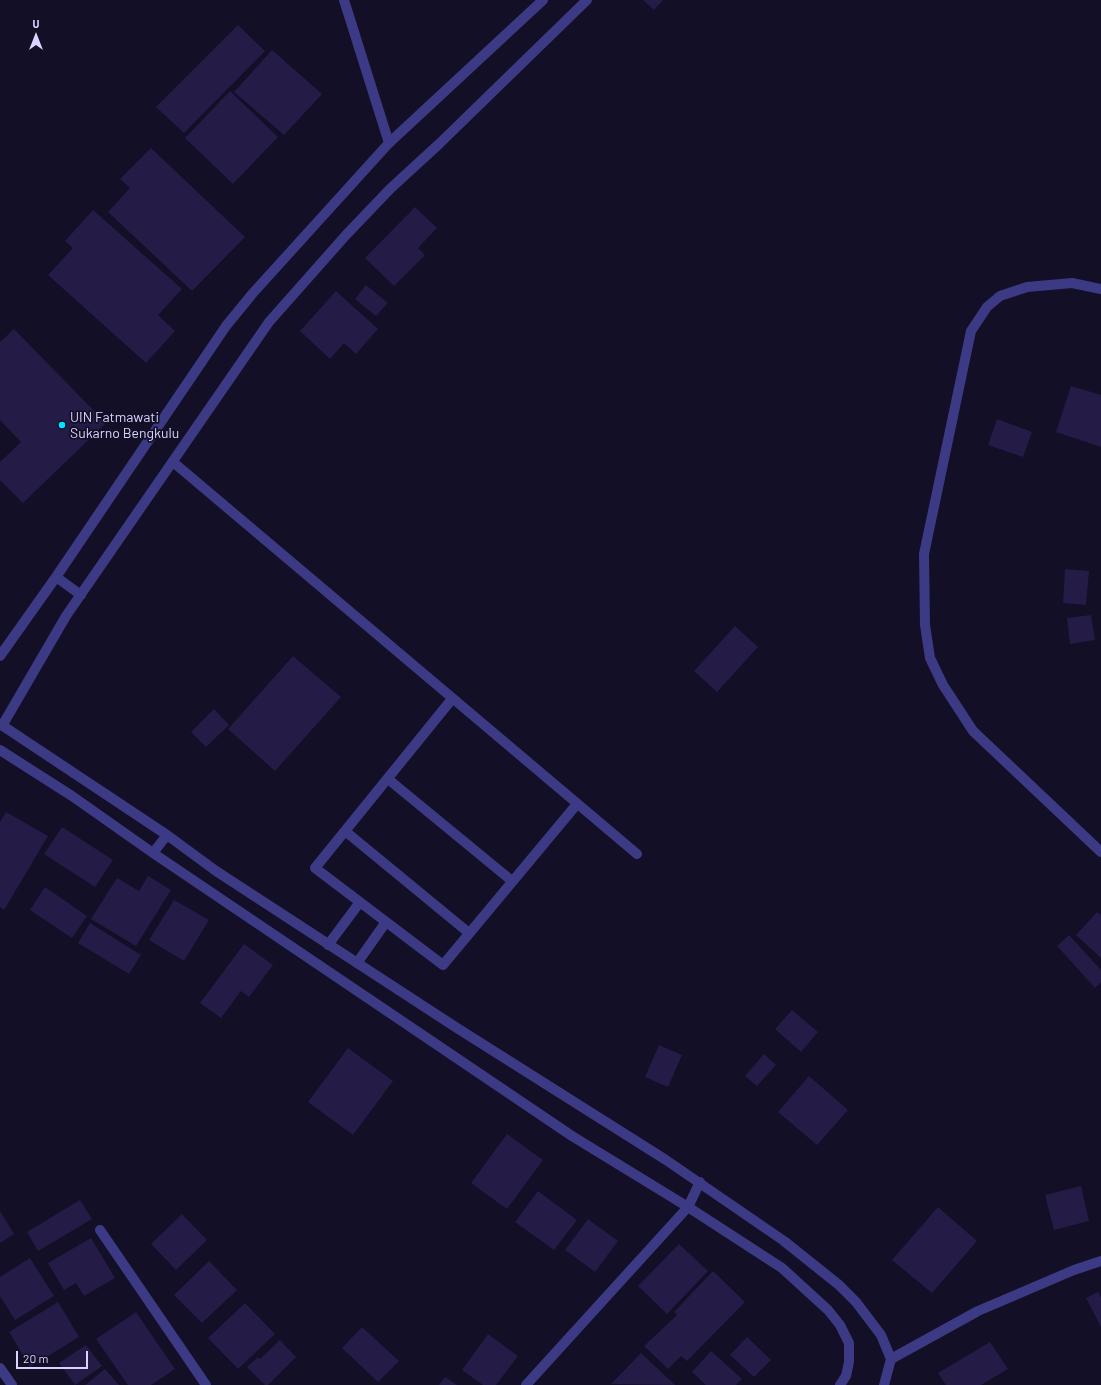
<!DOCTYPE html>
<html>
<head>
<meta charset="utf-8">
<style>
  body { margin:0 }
  #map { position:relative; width:1101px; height:1385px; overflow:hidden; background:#130f26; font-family:Barlow,sans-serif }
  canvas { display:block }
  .north { position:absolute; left:16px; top:16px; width:40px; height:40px; -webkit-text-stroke:3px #130f26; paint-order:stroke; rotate:0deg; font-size:11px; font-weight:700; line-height:16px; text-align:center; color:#d9d4ff }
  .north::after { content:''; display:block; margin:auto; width:14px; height:18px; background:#d9d4ff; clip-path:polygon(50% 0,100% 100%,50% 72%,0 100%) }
  .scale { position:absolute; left:16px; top:1351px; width:72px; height:18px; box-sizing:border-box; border:2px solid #d9d4ff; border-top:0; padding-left:5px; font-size:12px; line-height:14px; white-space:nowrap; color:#d9d4ff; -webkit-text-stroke:3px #130f26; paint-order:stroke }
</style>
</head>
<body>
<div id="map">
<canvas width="1101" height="1385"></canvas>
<div class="north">U</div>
<div class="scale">20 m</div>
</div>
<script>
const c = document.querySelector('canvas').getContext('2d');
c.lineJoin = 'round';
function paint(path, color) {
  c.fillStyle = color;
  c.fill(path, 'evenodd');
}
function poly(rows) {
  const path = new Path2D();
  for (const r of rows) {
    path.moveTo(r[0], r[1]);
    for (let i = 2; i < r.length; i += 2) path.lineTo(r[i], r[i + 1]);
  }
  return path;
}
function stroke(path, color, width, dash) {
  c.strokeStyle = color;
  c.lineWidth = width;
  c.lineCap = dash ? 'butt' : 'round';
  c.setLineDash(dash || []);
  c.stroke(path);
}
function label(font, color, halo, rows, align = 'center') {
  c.font = font + ' Barlow,sans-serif';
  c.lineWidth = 3.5;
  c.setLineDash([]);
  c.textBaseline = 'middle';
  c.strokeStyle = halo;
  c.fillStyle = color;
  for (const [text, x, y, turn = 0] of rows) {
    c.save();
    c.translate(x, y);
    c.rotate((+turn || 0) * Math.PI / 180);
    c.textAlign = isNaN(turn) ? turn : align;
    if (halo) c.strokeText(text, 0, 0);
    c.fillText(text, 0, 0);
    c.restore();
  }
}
paint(poly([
  [643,0,663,0,654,10],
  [238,25,265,51,184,133,156,107],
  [272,50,322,94,284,135,234,92],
  [230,91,278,137,233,184,185,138],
  [151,148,245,237,192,291,108,212,130,188,120,179],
  [415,207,437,228,418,248,425,255,394,286,365,258],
  [93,210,182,289,158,315,175,331,146,363,48,275,73,248,65,241],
  [366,285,388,303,376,316,355,299],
  [336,291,378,329,356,354,344,343,330,359,300,331],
  [14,329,106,423,23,503,0,480,0,462,21,442,0,420,0,342],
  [1071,386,1101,395,1101,447,1056,432],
  [997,419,1032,432,1023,457,988,445],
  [1065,569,1089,571,1086,605,1063,603],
  [1091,615,1095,640,1070,644,1067,618],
  [735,626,758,647,717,692,694,671],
  [293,656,341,697,275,771,228,729],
  [214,709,229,725,206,747,191,732],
  [6,812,48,836,4,910,0,907,0,822],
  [62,827,113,860,95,887,44,854],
  [148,876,171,890,136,946,91,919,117,878,139,891],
  [45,887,87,916,72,938,30,910],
  [174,900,209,920,184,961,149,940],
  [1097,912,1101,915,1101,958,1076,935],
  [90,923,141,955,129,974,78,943],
  [1069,935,1101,970,1101,982,1095,988,1057,946],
  [244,944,273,965,249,997,241,991,221,1018,200,1003],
  [792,1010,818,1032,801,1052,775,1029],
  [659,1045,682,1055,668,1087,645,1077],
  [348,1048,393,1081,353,1135,308,1102],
  [764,1054,776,1065,757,1086,745,1076],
  [809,1076,848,1110,817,1145,778,1112],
  [507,1134,543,1160,507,1209,471,1183],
  [1081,1186,1089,1221,1054,1230,1045,1195],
  [538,1191,577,1220,554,1250,515,1222],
  [80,1200,92,1219,38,1251,27,1232],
  [938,1207,977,1241,932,1293,892,1260],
  [0,1211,14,1234,0,1243],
  [182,1214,207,1240,176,1270,151,1244],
  [588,1219,618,1241,595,1272,565,1250],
  [91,1238,115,1278,84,1296,76,1283,64,1290,48,1263],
  [679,1244,708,1271,667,1314,638,1286],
  [30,1258,54,1296,15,1320,0,1296,0,1277],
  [209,1261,237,1290,202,1323,174,1295],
  [713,1271,745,1302,687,1361,681,1356,668,1369,644,1346,677,1315,674,1312],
  [1098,1292,1101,1297,1101,1327,1086,1298],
  [58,1302,79,1337,30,1367,9,1332],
  [245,1303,275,1334,238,1369,208,1338],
  [136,1312,175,1369,151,1385,128,1385,96,1339],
  [362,1327,399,1361,378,1382,342,1348],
  [488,1334,518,1356,496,1385,483,1385,462,1370],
  [747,1337,771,1360,754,1377,730,1355],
  [280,1340,296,1357,268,1385,265,1385,247,1367,258,1357,260,1359],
  [990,1342,1008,1369,981,1385,946,1385,938,1373],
  [86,1345,102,1366,75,1385,59,1363],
  [711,1351,742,1379,736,1385,706,1385,692,1372],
  [641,1353,675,1385,611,1384],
  [105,1369,119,1385,85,1385],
  [445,1377,457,1385,439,1385]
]), '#241b47');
stroke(poly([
  [344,0,389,143],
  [173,462,637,854],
  [452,699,315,868,443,965,577,804],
  [388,779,512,881],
  [345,831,469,933],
  [328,945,360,902],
  [357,963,386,922]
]), '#3d3a85', 10);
stroke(poly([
  [1101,289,1072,283,1027,287,1000,296,987,307,971,331,924,554,925,625,930,658,943,685,973,731,1101,852],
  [56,577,81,595],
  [0,656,56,577,226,326,253,293,389,143,543,0],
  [0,724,167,835,216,871,457,1028,666,1160,784,1241,839,1285,856,1302,881,1335,891,1359,884,1385],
  [2,726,66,616,269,322,346,235,390,189,439,144,587,0],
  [0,750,72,796,153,853,572,1136,688,1207,782,1268,828,1310,840,1325,849,1343,849,1362,846,1376,840,1385],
  [153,853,167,835],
  [100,1230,206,1385],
  [891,1359,978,1311,1074,1270,1101,1261],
  [0,1368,12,1385],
  [526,1385,688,1207,700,1182]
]), '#3d3a85', 10);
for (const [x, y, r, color] of [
  [62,425,4,"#00e5ff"]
]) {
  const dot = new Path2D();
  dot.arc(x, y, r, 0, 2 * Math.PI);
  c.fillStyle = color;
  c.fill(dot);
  stroke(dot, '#130f26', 1.5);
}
label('14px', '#d9d4ff', '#130f26', [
  ["UIN Fatmawati",70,417],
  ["Sukarno Bengkulu",70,433]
], 'left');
</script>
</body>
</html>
